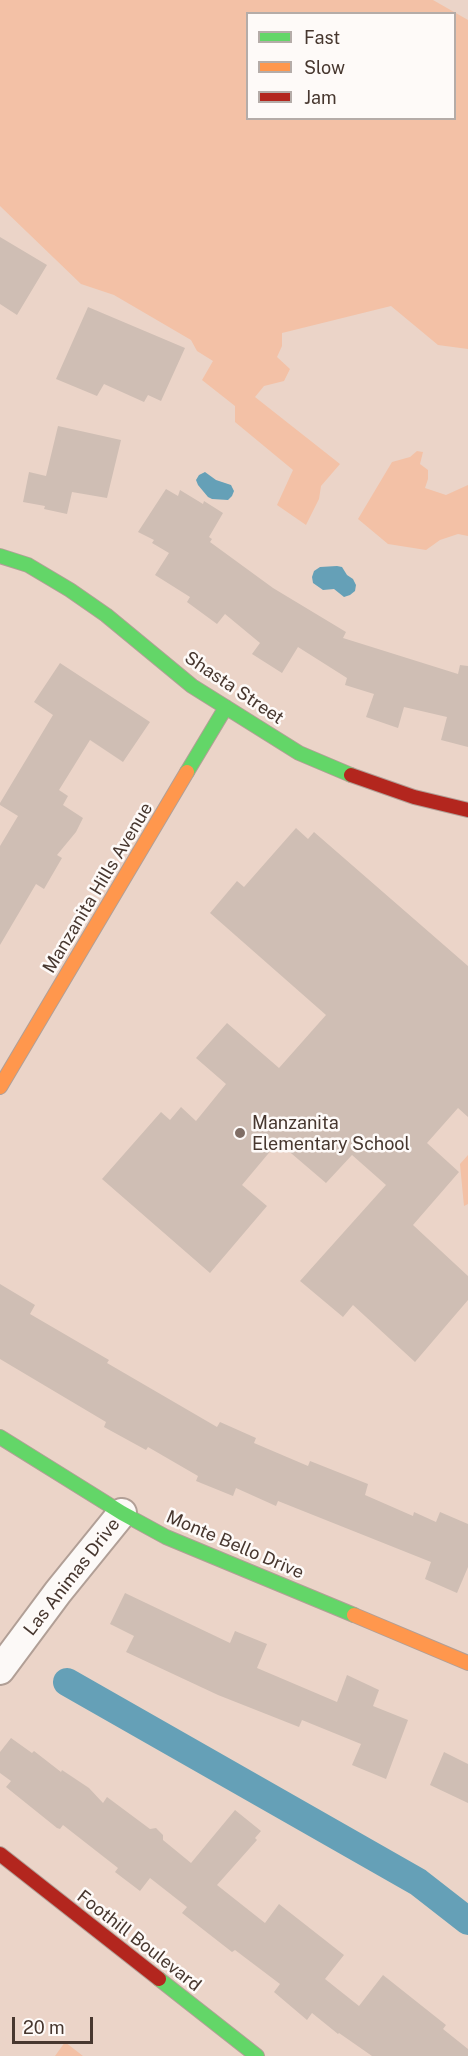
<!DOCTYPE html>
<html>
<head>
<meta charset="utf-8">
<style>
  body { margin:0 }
  #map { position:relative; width:468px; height:2056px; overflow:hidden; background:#ebd4c8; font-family:"Public Sans",sans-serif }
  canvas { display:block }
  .legend { position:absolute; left:246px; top:12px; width:210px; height:108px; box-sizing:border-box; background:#fefaf8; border:2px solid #b5aca8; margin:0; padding:8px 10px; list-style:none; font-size:18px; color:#47372f }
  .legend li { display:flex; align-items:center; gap:12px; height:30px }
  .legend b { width:30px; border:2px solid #b5aca8 }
  .scale { position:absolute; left:12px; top:2017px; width:81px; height:27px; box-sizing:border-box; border:3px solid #47372f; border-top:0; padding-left:8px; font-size:18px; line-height:21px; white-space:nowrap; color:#47372f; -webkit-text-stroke:4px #fefaf8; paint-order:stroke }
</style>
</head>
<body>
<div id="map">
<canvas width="468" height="2056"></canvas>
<ul class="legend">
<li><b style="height:8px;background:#63d668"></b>Fast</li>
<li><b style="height:8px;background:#ff974d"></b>Slow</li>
<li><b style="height:8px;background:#b3261e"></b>Jam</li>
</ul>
<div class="scale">20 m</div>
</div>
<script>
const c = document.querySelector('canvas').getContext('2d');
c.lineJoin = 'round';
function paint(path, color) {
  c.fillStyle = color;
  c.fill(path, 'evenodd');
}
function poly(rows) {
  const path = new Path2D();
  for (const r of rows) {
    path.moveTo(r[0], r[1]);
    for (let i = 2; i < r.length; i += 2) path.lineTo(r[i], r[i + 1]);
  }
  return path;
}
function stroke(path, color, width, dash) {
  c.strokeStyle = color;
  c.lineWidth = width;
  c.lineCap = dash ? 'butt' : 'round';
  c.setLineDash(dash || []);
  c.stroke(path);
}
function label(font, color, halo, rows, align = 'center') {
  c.font = font + ' "Public Sans",sans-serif';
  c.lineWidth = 5;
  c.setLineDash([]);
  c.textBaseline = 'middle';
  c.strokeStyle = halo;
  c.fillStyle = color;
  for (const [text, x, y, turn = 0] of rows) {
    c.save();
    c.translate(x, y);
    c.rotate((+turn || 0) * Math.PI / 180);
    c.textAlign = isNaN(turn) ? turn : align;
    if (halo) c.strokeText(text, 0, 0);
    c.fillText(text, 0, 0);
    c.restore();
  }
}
paint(poly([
  [0,0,433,0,468,20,468,349,438,345,391,306,282,333,282,346,277,357,290,369,284,381,264,386,255,397,340,464,321,486,319,499,306,525,277,505,293,470,235,422,235,406,202,380,213,361,197,351,191,340,114,295,81,284,0,206],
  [248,14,454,14,454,118,248,118],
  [417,451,423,452,420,464,428,470,428,479,425,488,446,495,468,485,468,536,458,534,440,540,426,550,388,544,358,519,392,462,410,457],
  [468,1155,468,1204,464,1206,460,1164],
  [65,2042,83,2056,55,2056]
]), '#f3c1a6');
paint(poly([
  [205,472,216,480,231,485,234,491,232,496,228,500,212,499,208,497,198,485,196,480,199,475],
  [337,566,342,567,347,575,353,579,356,585,355,591,350,595,344,597,334,589,323,590,313,583,312,577,314,571,320,567]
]), '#65a0b7');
stroke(poly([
  [67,1682,418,1882,468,1921]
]), '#65a0b7', 28);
paint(poly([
  [0,237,47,265,17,315,0,304],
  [88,307,185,348,161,401,148,395,144,402,104,384,97,396,56,379],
  [58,426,121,440,107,498,72,492,67,514,44,509,45,506,23,502,29,472,46,476],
  [166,489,178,496,180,490,203,504,204,501,223,513,209,537,212,539,210,542,273,588,346,632,343,638,458,674,460,665,468,666,468,747,441,740,447,717,404,707,398,728,366,717,374,694,345,685,347,678,298,647,282,673,252,654,260,643,225,614,217,624,187,602,190,597,155,575,169,553,152,543,154,540,138,532],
  [60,663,150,722,123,762,90,740,59,790,68,796,63,805,83,818,76,832,57,855,62,858,44,889,36,884,0,945,0,846,18,816,0,805,0,803,53,715,34,702],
  [296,828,308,839,314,832,468,966,468,1117,458,1108,427,1143,459,1172,413,1225,468,1276,468,1300,415,1362,353,1305,343,1317,300,1281,386,1185,352,1155,326,1183,278,1142,242,1185,267,1206,210,1273,102,1179,161,1112,170,1120,181,1107,196,1121,226,1084,196,1058,227,1023,279,1068,326,1015,210,913,237,881,244,887],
  [0,1284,35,1305,30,1314,109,1360,107,1363,217,1427,220,1422,256,1438,254,1443,308,1466,310,1461,368,1484,365,1495,413,1516,414,1512,436,1522,440,1512,468,1524,468,1567,457,1593,425,1579,431,1562,278,1501,276,1506,236,1488,233,1496,196,1481,198,1476,148,1447,146,1450,104,1427,106,1422,0,1359],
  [125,1593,230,1643,235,1631,267,1644,257,1668,337,1702,347,1675,379,1690,373,1706,408,1720,386,1779,352,1765,361,1744,302,1720,299,1727,218,1695,126,1652,134,1636,110,1624],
  [11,1738,32,1753,34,1751,61,1772,62,1770,89,1788,103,1803,107,1797,150,1829,156,1828,163,1835,163,1840,191,1863,235,1810,261,1831,255,1838,257,1840,217,1885,265,1923,279,1904,344,1955,325,1979,359,2006,383,1975,446,2025,443,2029,468,2049,468,2056,372,2056,339,2033,338,2034,312,2013,307,2020,274,1992,280,1984,235,1950,232,1952,182,1913,187,1907,150,1878,140,1891,115,1872,118,1868,63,1825,60,1829,57,1828,6,1787,11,1781,0,1773,0,1752],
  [444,1752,468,1764,468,1803,430,1785]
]), '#cfbeb4');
const street = poly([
  [0,1670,58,1592,122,1513]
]);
const fast = poly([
  [0,556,28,565,70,590,106,615,192,686,299,753,351,775],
  [187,772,226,707],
  [0,1437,122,1513,166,1537,354,1615],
  [159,1979,257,2056]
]);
const slow = poly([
  [0,1087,187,772],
  [354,1615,468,1663]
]);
const jam = poly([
  [351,775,414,797,468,810],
  [0,1854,159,1979]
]);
stroke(street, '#b19f96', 32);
stroke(fast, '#b19f96', 16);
stroke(slow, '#b19f96', 16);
stroke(jam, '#b19f96', 16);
stroke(street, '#fcf9f7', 28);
stroke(fast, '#63d668', 14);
stroke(slow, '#ff974d', 14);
stroke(jam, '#b3261e', 14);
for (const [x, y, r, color] of [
  [240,1133,6,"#806e65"]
]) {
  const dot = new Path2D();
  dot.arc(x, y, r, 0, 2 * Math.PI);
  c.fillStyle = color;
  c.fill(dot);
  stroke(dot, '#fefaf8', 2);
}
label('18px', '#47372f', '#fefaf8', [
  ["Shasta Street",234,688,34],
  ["Manzanita Hills Avenue",98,888,-59],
  ["Monte Bello Drive",235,1545,23],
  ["Las Animas Drive",72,1577,-52],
  ["Foothill Boulevard",139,1941,38]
]);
label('18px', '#47372f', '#fefaf8', [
  ["Manzanita",252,1123],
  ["Elementary School",252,1144]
], 'left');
</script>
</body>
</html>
